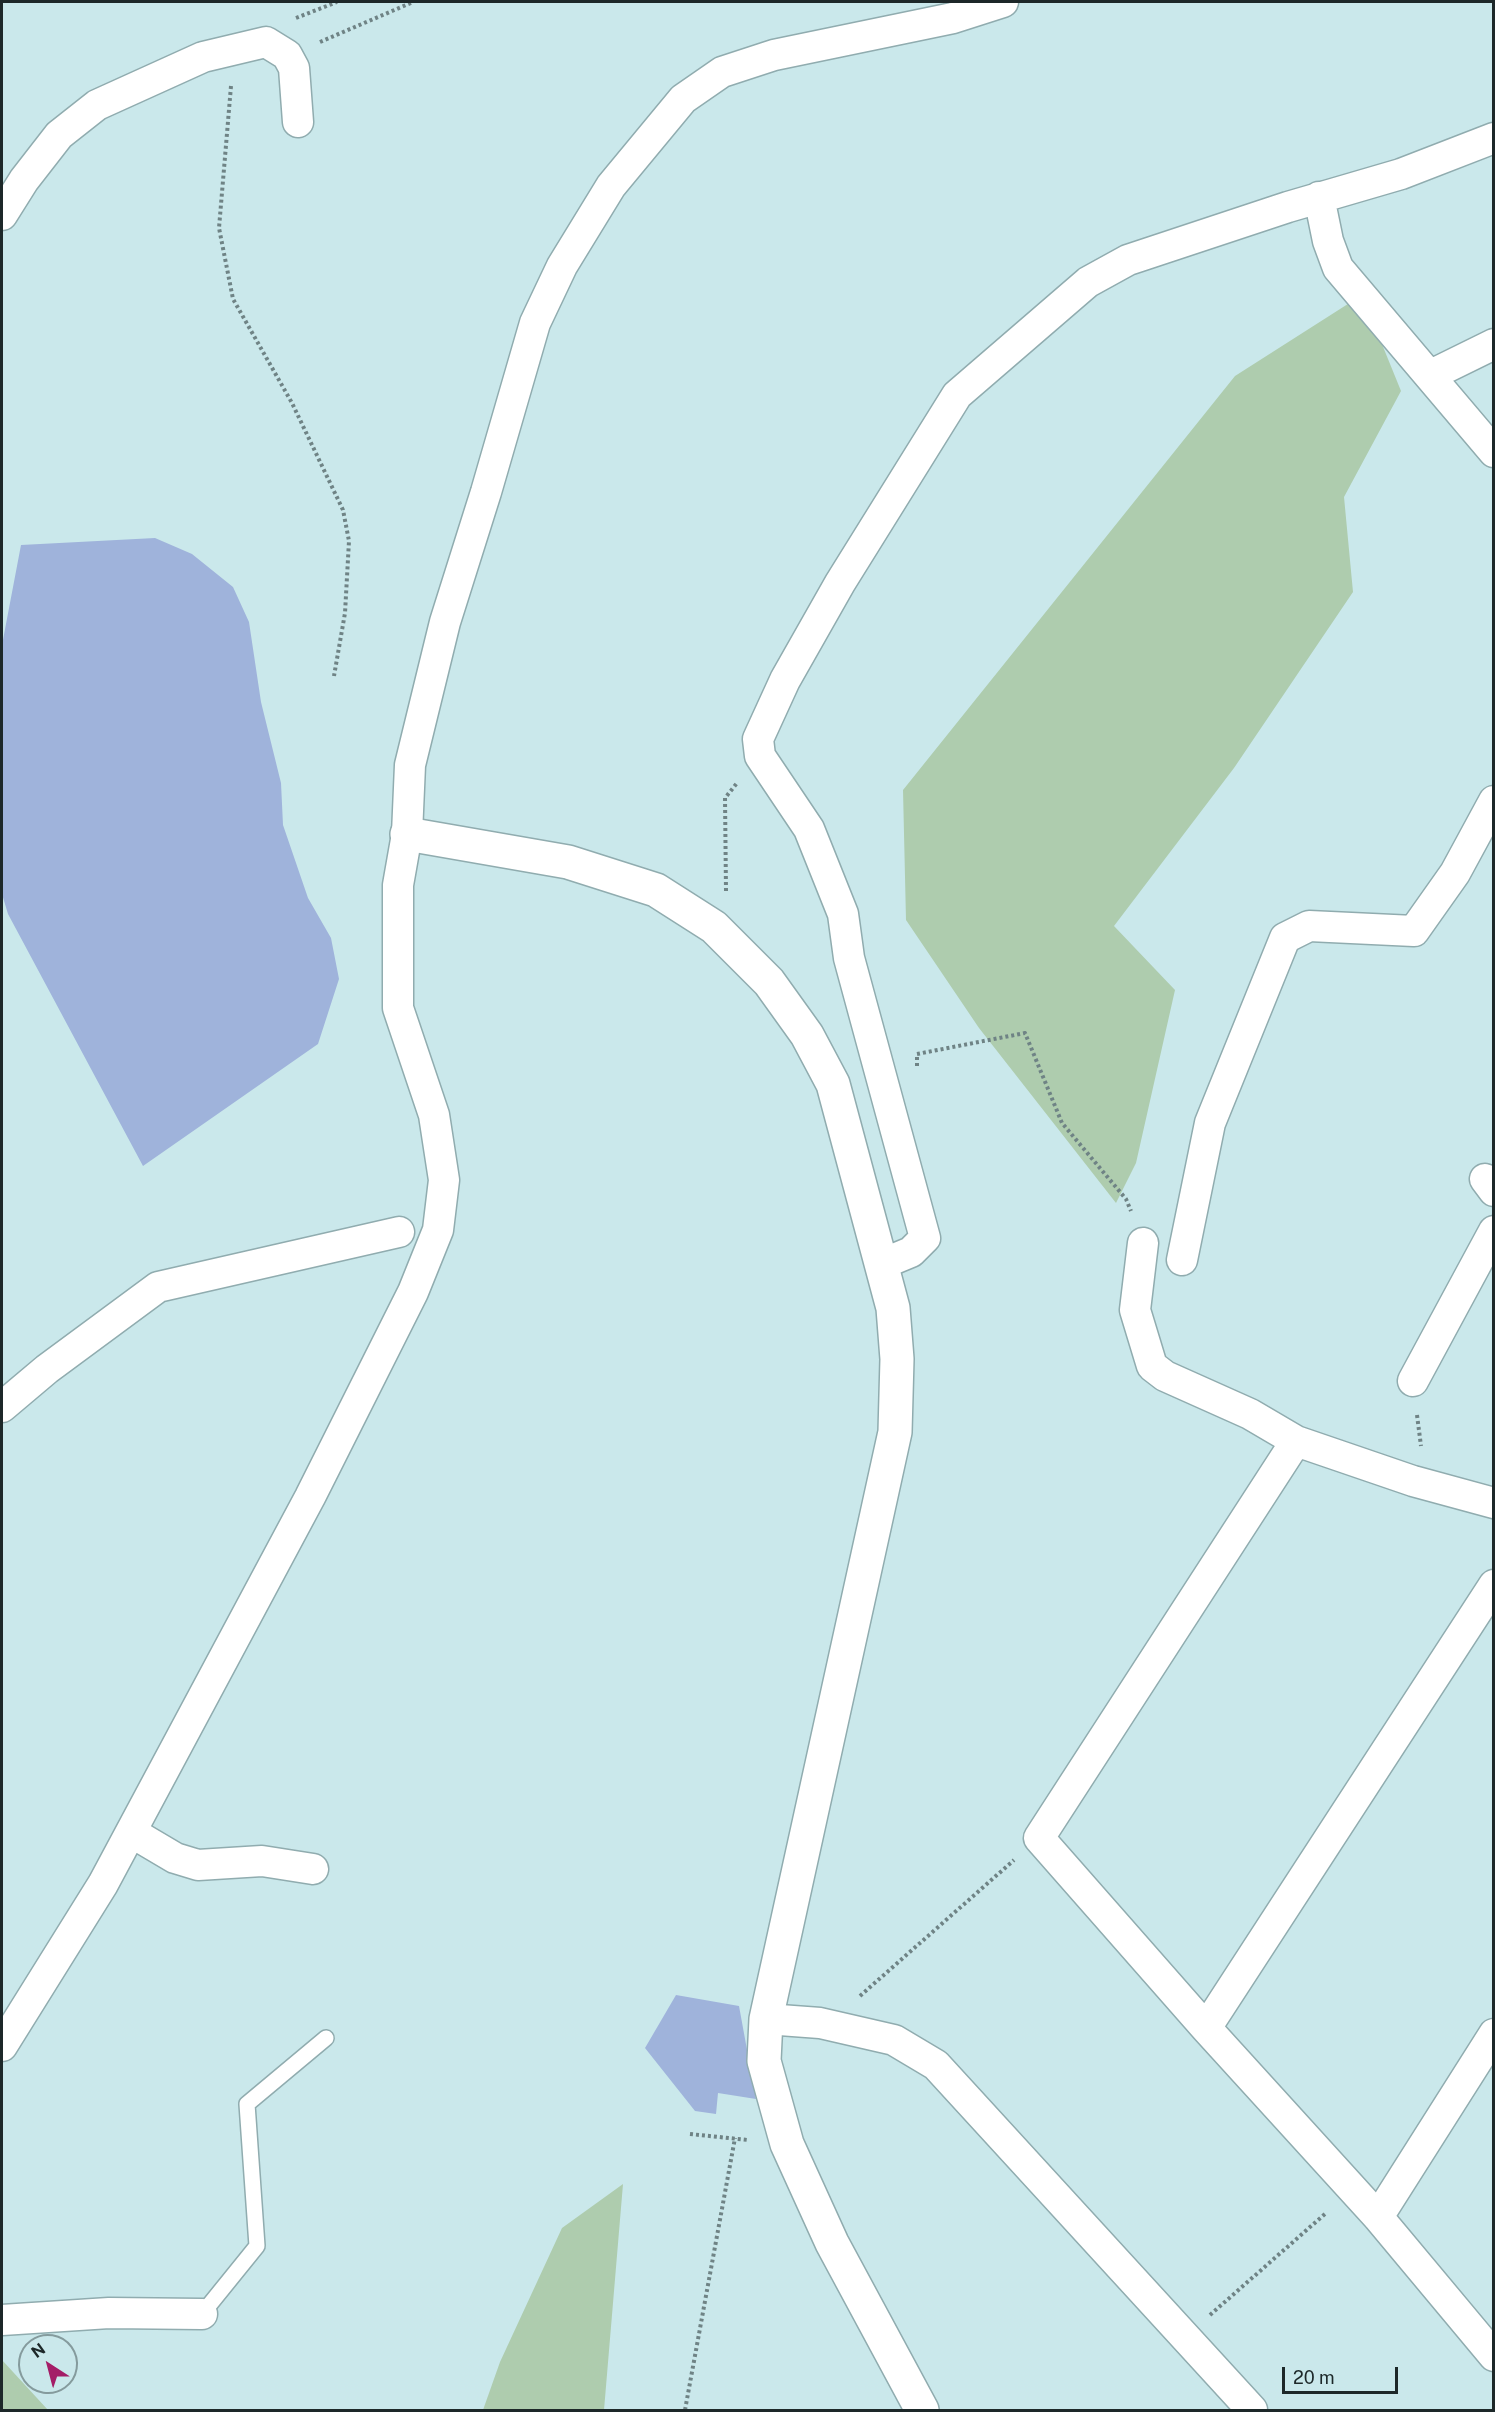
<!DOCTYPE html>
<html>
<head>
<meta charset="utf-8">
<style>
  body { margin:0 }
  #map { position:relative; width:1495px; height:2412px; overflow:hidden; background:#cae8eb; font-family:"Public Sans",sans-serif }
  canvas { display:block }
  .frame { position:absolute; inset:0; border:3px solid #1d2829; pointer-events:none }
  .north { position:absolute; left:18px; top:2334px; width:60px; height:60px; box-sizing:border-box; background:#cae8eb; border:2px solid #859b9d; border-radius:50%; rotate:324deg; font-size:16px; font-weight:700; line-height:24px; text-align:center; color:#1d2829 }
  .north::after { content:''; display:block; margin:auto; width:21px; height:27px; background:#a41d67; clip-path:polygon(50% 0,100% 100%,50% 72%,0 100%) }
  .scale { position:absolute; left:1282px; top:2367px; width:116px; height:27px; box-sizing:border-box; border:3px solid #1d2829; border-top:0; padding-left:8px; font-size:18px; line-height:21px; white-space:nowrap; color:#1d2829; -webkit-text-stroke:4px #cae8eb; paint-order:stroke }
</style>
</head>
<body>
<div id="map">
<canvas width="1495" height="2412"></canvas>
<div class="frame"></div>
<div class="north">N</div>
<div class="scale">20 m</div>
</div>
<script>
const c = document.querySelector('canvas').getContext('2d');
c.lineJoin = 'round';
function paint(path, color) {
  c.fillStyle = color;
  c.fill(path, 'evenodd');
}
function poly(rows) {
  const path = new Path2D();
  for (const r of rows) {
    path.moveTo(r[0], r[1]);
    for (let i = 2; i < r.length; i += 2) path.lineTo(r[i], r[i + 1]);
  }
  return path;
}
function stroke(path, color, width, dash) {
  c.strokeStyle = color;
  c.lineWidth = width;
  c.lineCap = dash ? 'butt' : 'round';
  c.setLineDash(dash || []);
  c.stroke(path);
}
paint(poly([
  [1362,295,1401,391,1344,497,1353,592,1234,768,1114,926,1175,990,1136,1163,1116,1203,979,1028,906,920,903,790,1235,376],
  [623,2184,604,2410,483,2410,500,2362,562,2228],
  [2,2360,48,2410,2,2410]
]), '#aeccae');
paint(poly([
  [155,538,192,554,233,587,249,622,261,702,281,783,283,825,308,898,331,938,339,979,318,1044,143,1166,8,914,2,894,2,645,21,545],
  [676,1995,739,2006,756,2099,718,2093,716,2114,695,2111,645,2048]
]), '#9fb3db');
const lane = poly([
  [202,2314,257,2246,247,2104,326,2038]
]);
const street = poly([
  [1319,197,1328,241,1338,268,1494,452],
  [2,215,24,180,59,135,97,105,203,57,266,42,287,55,294,68,298,122],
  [1431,375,1494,344],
  [1485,1179,1494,1191],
  [1143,1243,1135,1310,1152,1366,1165,1376,1250,1414,1296,1441,1413,1481,1494,1503],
  [1182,1260,1210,1123,1285,938,1309,926,1414,931,1455,873,1494,801],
  [882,1264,911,1252,925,1238,849,958,843,914,809,829,760,756,758,739,785,680,840,583,957,395,1088,282,1128,260,1288,207,1401,174,1494,138],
  [1413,1381,1494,1231],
  [2,1407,47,1369,158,1287,399,1232],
  [1296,1441,1039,1838,1206,2028,1378,2217,1494,2356],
  [131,1832,175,1858,198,1865,262,1861,313,1869],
  [766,2019,820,2023,894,2040,936,2065,1252,2410],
  [1206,2028,1494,1585],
  [2,2046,103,1884,310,1497,413,1292,438,1230,444,1180,434,1115,398,1008,398,885,407,834,410,765,445,622,486,492,535,323,562,266,611,186,683,99,722,72,774,55,953,18,1003,2],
  [1378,2217,1494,2034],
  [2,2320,109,2313,202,2314]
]);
const secondary = poly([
  [407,834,568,862,656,890,714,927,769,982,807,1035,833,1084,893,1308,897,1359,895,1432,766,2019,764,2061,787,2144,832,2243,922,2410]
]);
stroke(lane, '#90acaf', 18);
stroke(street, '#90acaf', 33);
stroke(secondary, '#90acaf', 36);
stroke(poly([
  [296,18,337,2],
  [320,42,413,2],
  [231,86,219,228,233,299,292,403,343,510,349,541,345,613,334,676],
  [726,891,725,798,737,783],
  [917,1066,917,1054,1025,1033,1062,1123,1126,1199,1131,1211],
  [1417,1415,1421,1446],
  [860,1996,1014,1860],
  [690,2134,748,2140],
  [1210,2315,1326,2213],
  [685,2410,735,2138]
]), '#6f8385', 4, [3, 3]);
stroke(lane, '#fff', 15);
stroke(street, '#fff', 30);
stroke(secondary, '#fff', 33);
</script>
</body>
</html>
